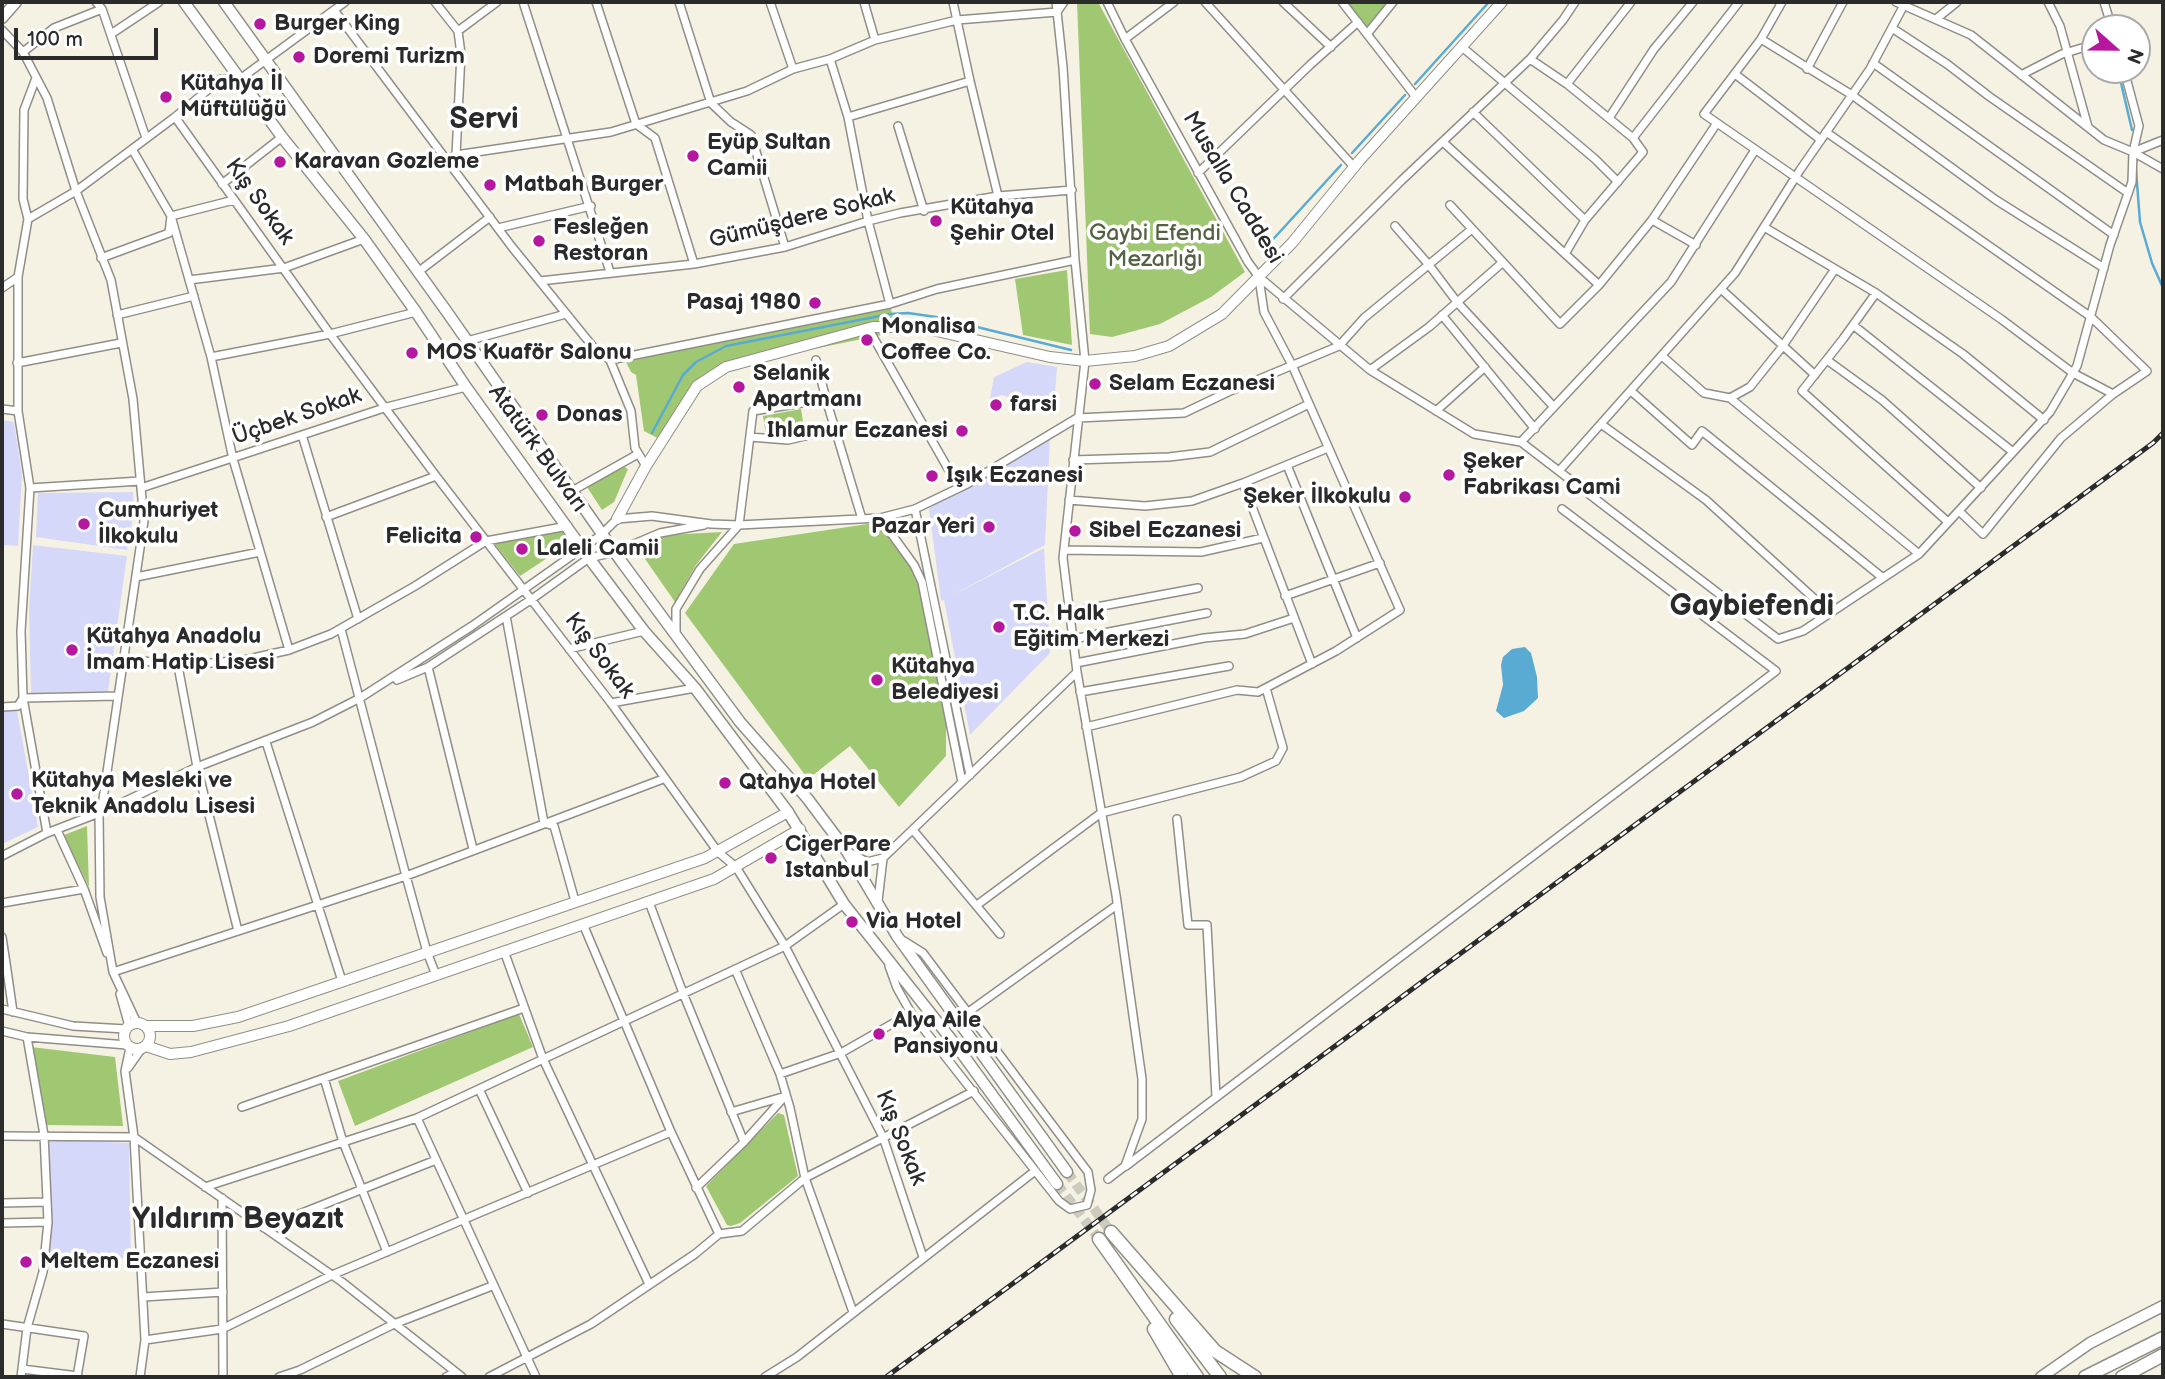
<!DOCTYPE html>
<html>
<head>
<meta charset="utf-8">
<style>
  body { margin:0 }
  #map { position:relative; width:2165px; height:1379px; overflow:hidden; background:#f6f2e3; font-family:"Balsamiq Sans",sans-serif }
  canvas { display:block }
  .frame { position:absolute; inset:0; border:4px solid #2b2b2b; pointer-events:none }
  .north { position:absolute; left:2081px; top:14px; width:70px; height:70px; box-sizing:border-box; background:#fff; border:2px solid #aaa; border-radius:50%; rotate:111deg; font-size:19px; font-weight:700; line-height:28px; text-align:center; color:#2b2b2b }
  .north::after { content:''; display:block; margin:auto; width:24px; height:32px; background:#b5179e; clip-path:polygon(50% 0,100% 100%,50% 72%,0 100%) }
  .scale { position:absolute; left:14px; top:28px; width:144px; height:32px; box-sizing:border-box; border:4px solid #2b2b2b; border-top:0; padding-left:9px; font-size:21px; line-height:24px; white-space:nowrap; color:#2b2b2b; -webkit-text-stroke:5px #fff; paint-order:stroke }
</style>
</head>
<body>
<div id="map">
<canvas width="2165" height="1379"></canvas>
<div class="frame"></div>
<div class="north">N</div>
<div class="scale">100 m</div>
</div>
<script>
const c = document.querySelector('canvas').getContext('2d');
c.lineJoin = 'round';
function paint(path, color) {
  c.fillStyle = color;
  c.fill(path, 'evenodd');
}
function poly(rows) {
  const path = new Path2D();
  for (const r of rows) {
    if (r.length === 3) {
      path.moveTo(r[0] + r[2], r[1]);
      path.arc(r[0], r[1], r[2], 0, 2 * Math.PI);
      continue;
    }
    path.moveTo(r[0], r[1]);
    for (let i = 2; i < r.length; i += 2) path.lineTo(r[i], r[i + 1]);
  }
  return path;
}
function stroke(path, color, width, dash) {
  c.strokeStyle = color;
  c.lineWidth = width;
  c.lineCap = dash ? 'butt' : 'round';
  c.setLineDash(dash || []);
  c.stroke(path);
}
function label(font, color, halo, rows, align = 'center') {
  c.font = font + ' "Balsamiq Sans",sans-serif';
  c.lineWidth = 7;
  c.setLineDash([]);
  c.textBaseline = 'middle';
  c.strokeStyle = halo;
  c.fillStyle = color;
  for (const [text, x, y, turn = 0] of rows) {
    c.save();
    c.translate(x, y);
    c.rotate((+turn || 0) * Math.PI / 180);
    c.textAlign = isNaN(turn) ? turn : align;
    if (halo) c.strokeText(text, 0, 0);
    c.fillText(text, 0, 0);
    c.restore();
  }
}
paint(poly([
  [1027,362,1057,367,1055,394,1028,413,1018,401,1002,395,990,399,994,377],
  [2,420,14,422,22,474,18,546,2,545],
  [1050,438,1045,545,949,597,1044,548,1050,653,970,735,944,600,941,601,929,509,962,482,1019,456],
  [133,492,134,511,127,550,36,537,38,493],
  [33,545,127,556,108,691,31,693,29,609],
  [17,710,38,827,2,844,2,711],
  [47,1139,129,1143,131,1258,44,1258]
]), '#d6d8f9');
paint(poly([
  [1077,2,1098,2,1245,272,1211,297,1160,324,1112,337,1090,334],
  [1341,2,1392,2,1367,34],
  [1067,270,1072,345,1023,335,1015,279],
  [890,304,896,332,726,367,694,397,667,443,644,431,636,375,631,372,624,358],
  [801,409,804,428,766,435,763,416],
  [623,466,628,469,614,502,602,510,587,487],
  [881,522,922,582,946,717,946,756,899,807,850,746,808,779,685,613,734,544],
  [561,529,570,543,520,576,494,543],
  [722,532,696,565,675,602,636,546,667,535],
  [87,826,89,887,64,835],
  [519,1014,533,1047,355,1126,338,1081],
  [31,1047,115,1057,123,1126,46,1125],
  [778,1113,784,1115,798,1176,740,1223,731,1226,727,1225,706,1186]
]), '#a0c772');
paint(poly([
  [1525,647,1531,653,1537,677,1538,698,1524,711,1504,718,1496,711,1503,685,1501,665,1503,657,1512,649]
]), '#59abd4');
stroke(poly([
  [2118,70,2132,130],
  [1415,84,1489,2],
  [1352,153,1405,95],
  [2136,170,2140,222,2152,263,2163,288],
  [1266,247,1341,165],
  [652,433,683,375,696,362,726,346,890,314,908,313,936,317,1071,350]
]), '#59abd4', 2.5);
stroke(poly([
  [1067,1172,1111,1232],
  [1057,1184,1099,1239]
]), '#cdcabe', 10, [10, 5]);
const minor = poly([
  [96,2,102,9,146,138],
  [435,2,458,31,461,54,456,155],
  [523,2,610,272],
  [596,2,636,124,655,138,694,264],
  [679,2,711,103,731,122,751,135,785,247],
  [770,2,793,69],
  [864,2,875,40],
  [953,2,970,81,998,196],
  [1056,2,1063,67,1075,260,1085,361,1063,558,1077,672,1116,895,1142,1079,1142,1119,1125,1166,1108,1179],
  [1107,2,1125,39,1248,262,1259,277,1370,370,1474,434,1521,442,1778,639,1803,631,1919,554,2050,412,2077,366,2110,245,2132,182,2133,152,2139,126,2124,70],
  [1205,2,1354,167],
  [1283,2,1331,47],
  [1342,2,1416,97],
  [1782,2,1761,39,1704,114,2001,319,2073,373,2113,394],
  [1896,2,1971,35,2104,140,2133,152,2163,169],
  [2048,2,2060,26,2088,127],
  [2104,2,2112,28],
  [334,10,512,247,594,348,610,360,890,304,937,289,1075,260],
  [1936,19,1957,2],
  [1892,28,1947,64,1990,97,2128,193],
  [2,30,23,52,47,98,76,191,175,117,221,79,240,79,345,2],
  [458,31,497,2],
  [111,34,159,2],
  [1367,34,1393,2],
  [1125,39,1174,2],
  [1761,39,1852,95,1996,200,2104,268],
  [1462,47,1595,159,1618,182],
  [23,52,54,28,102,9],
  [830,59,848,117,868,221,890,304],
  [1530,59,1567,84,1633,138,1643,152,1585,220,1565,254],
  [1873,63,2114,235],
  [1807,69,1843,2],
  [1735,74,1821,140],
  [2021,75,2062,54,2095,44],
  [1567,84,1631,2],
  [1473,112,1585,220],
  [175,117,330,334,436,476,611,703,718,852,736,867,785,946,883,1137,923,1257],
  [848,117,970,81],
  [1609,118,1654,49,1693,2],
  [898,126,924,211],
  [1826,132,2091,317,2147,371,2113,394,2061,438,1983,534,1959,511],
  [1633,138,1739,2],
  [1443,142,1599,285,1652,220,1696,245],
  [132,149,171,216,211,357,233,459,289,650],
  [2133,152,2163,140],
  [446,160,456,155,611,132,747,91,793,69,830,59,875,40,957,20,1057,12,1064,2],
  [1198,173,1310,65,1358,22],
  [222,184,282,137],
  [1450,205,1560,324,1599,285],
  [28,219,23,199,24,110,36,78],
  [1652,220,1717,123],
  [1395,226,1429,265,1457,302,1554,407],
  [1764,227,1876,293,1963,354,2044,420],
  [498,228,591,206],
  [101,258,169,233,171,216,234,200],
  [418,272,490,217],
  [189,280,284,268,364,239],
  [540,281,694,264,785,247,868,221,900,213,998,196,1072,190],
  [2,288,18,277],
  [1721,289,1815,375],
  [1876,293,1843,339,1802,391,1948,522],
  [1283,299,1402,180,1530,59,1563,20,1575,2],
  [117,315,194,296],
  [1442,315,1535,429],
  [1853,325,2013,452],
  [868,328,959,488],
  [467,341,566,314],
  [1662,356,1704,393,1730,398,1750,387,1782,347,1835,269],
  [211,357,330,334,416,312],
  [610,360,631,411,635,448,646,466],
  [816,360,826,399],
  [1827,360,1882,400,1981,488],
  [17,363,121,343],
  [1370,370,1429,327,1503,262],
  [1631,391,1692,445,1702,431,1883,578],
  [1730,398,1919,554],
  [2,409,18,411],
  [1436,411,1485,367],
  [1601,424,1706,500,1830,613],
  [302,435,358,619],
  [750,437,788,440,835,429],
  [1521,442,1671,282,1755,150],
  [1073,460,1169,457,1210,452,1309,404],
  [1287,465,1357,638],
  [1559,471,1735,273,1800,170,1870,69,1904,5],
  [1243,483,1312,664],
  [30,488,140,481],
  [141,488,387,407,466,387],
  [572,491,638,454],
  [1069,500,1145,506,1192,501,1243,483,1328,448],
  [915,509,970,775],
  [326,517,436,476],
  [880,518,914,565,922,582,962,782],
  [1064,550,1201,552,1263,538],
  [136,577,260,552],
  [1285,596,1380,563],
  [1070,612,1198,588],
  [506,616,544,823,554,826,575,901],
  [341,629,406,876,427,952,436,975],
  [676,635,676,609,700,569,739,525,753,411,826,399,862,519],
  [1073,639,1207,613],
  [569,649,644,631],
  [124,658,178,666,244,660,289,650,331,634,415,586,486,541,568,526],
  [1076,663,1204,638,1245,634,1294,618],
  [178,666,197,767,238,931],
  [428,667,473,849],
  [397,680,428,667,532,599,589,558,615,552,660,533,704,525],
  [1080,692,1229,666],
  [611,703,695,688],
  [2,707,18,706,23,698,118,696],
  [1086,727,1237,690,1258,692,1336,651,1400,610,1292,365,1264,312,1259,278],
  [266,742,342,981],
  [99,813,100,897,113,972,137,1023],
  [1177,819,1188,925,1207,925,1216,1097],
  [57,830,84,889,107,953],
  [913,830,1000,934],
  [47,833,23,698,21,631,30,488,18,411,18,277,28,219,76,191,111,280,133,399,144,521,102,806],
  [847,851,867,862,883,858,1077,672],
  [2,856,47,833,99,813,102,806,111,808,197,767,313,722,360,698,472,626,601,535,617,519,652,516,711,524,739,525,880,518,915,509,967,484,1077,418,1184,413,1228,392,1339,346,1364,318,1472,229],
  [878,901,883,858],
  [649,902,683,993,744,1142,786,1095],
  [2,903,84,889],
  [977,905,1101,813,1241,777,1276,761,1283,748,1266,688],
  [583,924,671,1132,719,1234],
  [2,937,7,970],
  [504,951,543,1059,649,1284],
  [889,966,897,988,911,1013,1059,1201,1070,1209,1087,1205,1091,1190,1088,1172,923,953,904,941],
  [735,969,780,1074,790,1108,805,1178,853,1312],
  [2,970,7,970,13,1012],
  [113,972,406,876,663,779],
  [120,994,129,1026],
  [2,1009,73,1026,126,1029],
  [967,1013,1117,905],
  [2,1031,27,1037,127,1045],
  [130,1048,125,1071,134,1137,145,1340,140,1377],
  [128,1068,142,1048],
  [780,1074,841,1053,911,1013],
  [324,1078,343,1142,387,1252],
  [479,1089,528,1193],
  [242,1107,524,1008],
  [731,1112,786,1096],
  [417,1118,536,1377],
  [2,1136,134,1137,342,1282,462,1377],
  [1126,1166,1776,671,1562,509],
  [205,1187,417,1118,785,946,844,904],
  [696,1188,744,1142],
  [222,1198,223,1377],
  [2,1203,47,1202],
  [2,1223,48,1222],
  [264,1228,436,1160],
  [143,1297,223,1292],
  [2,1324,84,1336,77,1377],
  [145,1340,222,1329,332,1275,671,1132],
  [22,1369,78,1376],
  [21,1377,27,1328,43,1272,48,1222,44,1135,27,1037],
  [279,1377,300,1370,394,1324,492,1286],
  [446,1377,455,1372],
  [489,1377,591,1324,695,1254,719,1234,742,1231,805,1178,974,1091],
  [765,1377,797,1357,1035,1171]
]);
const tertiary = poly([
  [617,519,646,466,697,386,726,367,873,327,919,327,1050,357,1085,361,1135,356,1169,346,1222,314,1292,243,1359,161,1502,2],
  [137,1036,13],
  [145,1026,193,1026,238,1017,705,858,788,812],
  [146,1046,170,1054,191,1052,289,1026,714,879,800,829]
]);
const secondary = poly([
  [184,2,282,137,364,239,416,312,466,387,589,558,644,631,695,688,788,812,844,904,958,1048,1057,1184],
  [224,2,447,312,621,561,740,722,807,798,846,850,897,936,1067,1172],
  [2,18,16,2],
  [2041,1377,2090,1343,2163,1306]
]);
const trunk = poly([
  [1111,1232,1215,1351,1255,1377],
  [1099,1239,1197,1377],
  [1176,1319,1220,1377],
  [1154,1329,1182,1377],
  [2085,1377,2163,1338],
  [2122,1377,2163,1355]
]);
stroke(minor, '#908e87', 10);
stroke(tertiary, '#908e87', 12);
stroke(secondary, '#908e87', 13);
stroke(trunk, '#908e87', 15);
stroke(minor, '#fff', 7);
stroke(tertiary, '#fff', 10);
stroke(secondary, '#fff', 10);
stroke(trunk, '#fff', 12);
const rail = poly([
  [886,1377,2153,443,2163,433]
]);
stroke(rail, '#2b2b2b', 5);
stroke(rail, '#fff', 2.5, [8]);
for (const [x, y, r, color] of [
  [260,24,7,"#b5179e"],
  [299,57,7,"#b5179e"],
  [166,97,7,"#b5179e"],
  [693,156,7,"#b5179e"],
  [280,162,7,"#b5179e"],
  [490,185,7,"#b5179e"],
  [936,221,7,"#b5179e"],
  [539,241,7,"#b5179e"],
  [815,303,7,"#b5179e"],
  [867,340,7,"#b5179e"],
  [412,353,7,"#b5179e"],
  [1095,384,7,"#b5179e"],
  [739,387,7,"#b5179e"],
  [996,405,7,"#b5179e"],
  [542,415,7,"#b5179e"],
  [962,431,7,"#b5179e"],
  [1449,475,7,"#b5179e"],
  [932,476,7,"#b5179e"],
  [1405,497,7,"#b5179e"],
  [84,524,7,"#b5179e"],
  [989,527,7,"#b5179e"],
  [1075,531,7,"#b5179e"],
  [476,537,7,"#b5179e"],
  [522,549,7,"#b5179e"],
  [999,627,7,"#b5179e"],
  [72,650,7,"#b5179e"],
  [877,680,7,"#b5179e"],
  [725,783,7,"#b5179e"],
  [17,794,7,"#b5179e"],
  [771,858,7,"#b5179e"],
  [852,922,7,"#b5179e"],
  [879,1034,7,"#b5179e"],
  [26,1262,7,"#b5179e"]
]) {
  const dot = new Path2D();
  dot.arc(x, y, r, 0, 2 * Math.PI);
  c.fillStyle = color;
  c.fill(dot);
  stroke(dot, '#fff', 2.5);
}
label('bold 23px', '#2b2b2b', '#fff', [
  ["Burger King",274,24],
  ["Doremi Turizm",313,57],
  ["Kütahya İl",180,84],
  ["Müftülüğü",180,110],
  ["Eyüp Sultan",707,143],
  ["Camii",707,169],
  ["Karavan Gozleme",294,162],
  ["Matbah Burger",504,185],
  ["Kütahya",950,208],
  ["Şehir Otel",950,234],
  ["Fesleğen",553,228],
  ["Restoran",553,254],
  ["Pasaj 1980",801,303,"right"],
  ["Monalisa",881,327],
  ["Coffee Co.",881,353],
  ["MOS Kuaför Salonu",426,353],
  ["Selanik",753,374],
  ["Apartmanı",753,400],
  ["Selam Eczanesi",1109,384],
  ["farsi",1010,405],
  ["Donas",556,415],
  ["Ihlamur Eczanesi",948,431,"right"],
  ["Şeker",1463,462],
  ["Fabrikası Cami",1463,488],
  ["Işık Eczanesi",946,476],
  ["Şeker İlkokulu",1391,497,"right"],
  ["Cumhuriyet",98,511],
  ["İlkokulu",98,537],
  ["Pazar Yeri",975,527,"right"],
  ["Sibel Eczanesi",1089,531],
  ["Felicita",462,537,"right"],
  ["Laleli Camii",536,549],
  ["T.C. Halk",1013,614],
  ["Eğitim Merkezi",1013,640],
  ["Kütahya Anadolu",86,637],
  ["İmam Hatip Lisesi",86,663],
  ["Kütahya",891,667],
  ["Belediyesi",891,693],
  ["Kütahya Mesleki ve",31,781],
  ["Teknik Anadolu Lisesi",31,807],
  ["Qtahya Hotel",739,783],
  ["CigerPare",785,845],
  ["Istanbul",785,871],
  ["Via Hotel",866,922],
  ["Alya Aile",893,1021],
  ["Pansiyonu",893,1047],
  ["Meltem Eczanesi",40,1262]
], 'left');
label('23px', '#2b2b2b', '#fff', [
  ["Musalla Caddesi",1232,188,59],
  ["Kış Sokak",259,202,54],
  ["Gümüşdere Sokak",802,219,-14],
  ["Üçbek Sokak",297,417,-19],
  ["Atatürk Bulvarı",537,449,54],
  ["Kış Sokak",599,656,53],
  ["Kış Sokak",900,1138,68]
]);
label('23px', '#546244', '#fff', [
  ["Gaybi Efendi",1155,234],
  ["Mezarlığı",1155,260]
]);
label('bold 30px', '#2b2b2b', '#fff', [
  ["Servi",484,120],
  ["Gaybiefendi",1752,607],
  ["Yıldırım Beyazıt",238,1220]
]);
</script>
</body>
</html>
